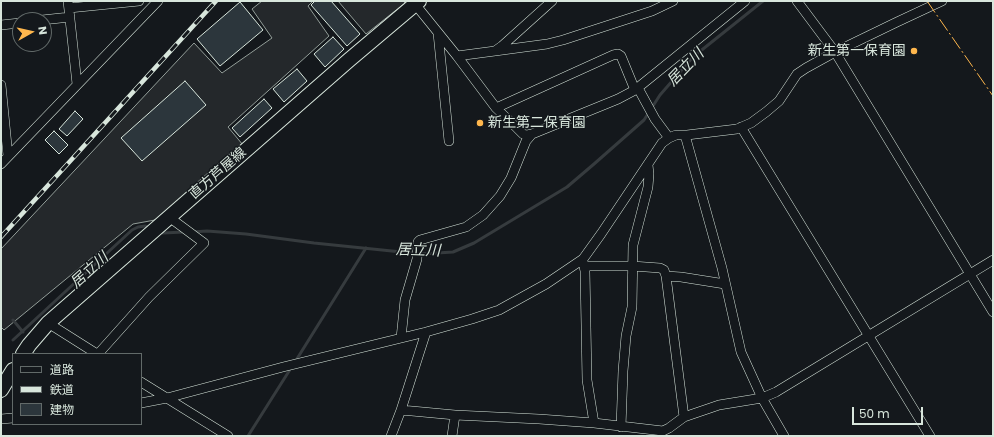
<!DOCTYPE html>
<html>
<head>
<meta charset="utf-8">
<style>
  body { margin:0 }
  #map { position:relative; width:994px; height:437px; overflow:hidden; background:#14181c; font-family:Poppins,"Noto Sans JP",sans-serif }
  canvas { display:block }
  .frame { position:absolute; inset:0; border:2px solid #d8e6dc; pointer-events:none }
  .legend { position:absolute; left:12px; top:353px; width:130px; height:72px; box-sizing:border-box; background:#14181c; border:1px solid #626a69; margin:0; padding:5px 7px; list-style:none; font-size:12px; color:#d8e6dc }
  .legend li { display:flex; align-items:center; gap:8px; height:20px }
  .legend b { width:20px; border:1px solid #626a69 }
  .north { position:absolute; left:12px; top:12px; width:40px; height:40px; box-sizing:border-box; background:#14181c; border:1px solid #626a69; border-radius:50%; rotate:82deg; font-size:11px; font-weight:700; line-height:16px; text-align:center; color:#d8e6dc }
  .north::after { content:''; display:block; margin:auto; width:14px; height:18px; background:#ffb74d; clip-path:polygon(50% 0,100% 100%,50% 72%,0 100%) }
  .scale { position:absolute; left:852px; top:407px; width:71px; height:18px; box-sizing:border-box; border:2px solid #d8e6dc; border-top:0; padding-left:5px; font-size:12px; line-height:14px; white-space:nowrap; color:#d8e6dc; -webkit-text-stroke:3px #14181c; paint-order:stroke }
</style>
</head>
<body>
<div id="map">
<canvas width="994" height="437"></canvas>
<div class="frame"></div>
<ul class="legend">
<li><b style="height:5px;background:#14181c"></b>道路</li>
<li><b style="height:5px;background:#d8e6dc"></b>鉄道</li>
<li><b style="height:11px;background:#2c363c"></b>建物</li>
</ul>
<div class="north">N</div>
<div class="scale">50 m</div>
</div>
<script>
const c = document.querySelector('canvas').getContext('2d');
c.lineJoin = 'round';
function paint(path, color) {
  c.fillStyle = color;
  c.fill(path, 'evenodd');
}
function poly(rows) {
  const path = new Path2D();
  for (const r of rows) {
    path.moveTo(r[0], r[1]);
    for (let i = 2; i < r.length; i += 2) path.lineTo(r[i], r[i + 1]);
  }
  return path;
}
function stroke(path, color, width, dash) {
  c.strokeStyle = color;
  c.lineWidth = width;
  c.lineCap = dash ? 'butt' : 'round';
  c.setLineDash(dash || []);
  c.stroke(path);
}
function label(font, color, halo, rows, align = 'center') {
  c.font = font + ' Poppins,"Noto Sans JP",sans-serif';
  c.lineWidth = 3;
  c.setLineDash([]);
  c.textBaseline = 'middle';
  c.strokeStyle = halo;
  c.fillStyle = color;
  for (const [text, x, y, turn = 0] of rows) {
    c.save();
    c.translate(x, y);
    c.rotate((+turn || 0) * Math.PI / 180);
    c.textAlign = isNaN(turn) ? turn : align;
    if (halo) c.strokeText(text, 0, 0);
    c.fillText(text, 0, 0);
    c.restore();
  }
}
const parking = poly([
  [262,1,313,1,308,6,329,36,228,127,243,145,155,220,133,224,4,330,1,327,1,249,194,43,222,73,272,38,252,9,262,1],
  [338,1,403,1,405,3,366,34,338,1]
]);
paint(parking, '#24282b');
stroke(parking, '#939e99', 1);
stroke(poly([
  [160,232,163,233,184,232],
  [192,232,207,231,246,234,314,243,421,254,453,252,474,243,567,187,594,164,644,120,660,95,693,57,763,1],
  [13,320,23,332],
  [13,340,132,230,138,227,145,226,151,228],
  [295,362,366,248],
  [248,436,291,368]
]), '#363b3e', 3);
const building = poly([
  [315,1,331,1,360,34,347,46,311,5,315,1],
  [240,2,263,30,220,66,197,39,240,2],
  [333,37,344,49,325,67,314,54,333,37],
  [297,69,307,81,284,102,273,89,297,69],
  [185,81,206,105,142,161,121,138,185,81],
  [264,99,272,108,240,137,232,128,264,99],
  [75,111,83,119,67,136,59,129,75,111],
  [54,131,68,145,59,154,45,140,54,131]
]);
paint(building, '#2c363c');
stroke(building, '#d8e6dc', 1);
const street = poly([
  [68,1,77,84],
  [797,1,835,52,993,312],
  [415,4,457,56,496,108,517,128,523,134,527,135,532,134,618,99,635,90,745,1],
  [69,8,139,1],
  [42,20,70,17],
  [1,25,20,23],
  [438,33,449,141],
  [495,51,547,44,563,40,652,11,673,1],
  [457,56,495,51,502,46,552,1],
  [1,85,8,156],
  [638,88,655,119,669,138],
  [496,108,613,55,618,54,621,56,635,90],
  [741,127,930,436],
  [685,135,722,268,741,352,762,398,784,436],
  [1,164,158,1],
  [583,262,585,271,587,380,594,423],
  [584,266,632,266,660,268,664,270,666,276,684,417],
  [666,276,681,277,725,284],
  [48,323,97,354],
  [401,338,405,300,417,259,418,242,420,240,466,227,483,215,500,196,511,178,526,141,532,134],
  [98,354,149,297,204,243,169,217],
  [141,382,228,436],
  [141,403,167,398,283,367,426,332,472,319,499,310,546,284,583,259,601,234,662,143,669,138,676,135,687,135,737,129,751,123,766,112,779,101,797,74,806,68,835,52,897,22,942,1],
  [401,410,455,415,539,419,594,423,663,431,669,428,684,417,719,405,762,398,776,392,993,260],
  [1,419,13,418],
  [621,427,623,371,626,336,632,307,633,245,648,187,649,174,648,165],
  [391,436,401,410,426,332],
  [452,436,455,415]
]);
const primary = poly([
  [23,354,29,345,48,323,349,60,419,1],
  [1,390,13,370]
]);
stroke(street, '#d8e6dc', 10);
stroke(primary, '#d8e6dc', 16);
stroke(street, '#14181c', 9);
stroke(primary, '#14181c', 14);
const rail = poly([
  [1,237,216,1]
]);
stroke(rail, '#d8e6dc', 4.5);
stroke(rail, '#14181c', 3, [9]);
stroke(poly([
  [927,1,993,96]
]), '#ffb74d', 1, [14, 3, 2, 3]);
for (const [x, y, r, color] of [
  [914,51,4,"#ffb74d"],
  [480,123,4,"#ffb74d"]
]) {
  const dot = new Path2D();
  dot.arc(x, y, r, 0, 2 * Math.PI);
  c.fillStyle = color;
  c.fill(dot);
  stroke(dot, '#14181c', 1.5);
}
label('14px', '#d8e6dc', '#14181c', [
  ["新生第一保育園",906,51],
  ["新生第二保育園",488,123,"left"]
], 'right');
label('14px', '#d8e6dc', '#14181c', [
  ["直方芦屋線",218,174,-41]
]);
label('italic 15px', '#d8e6dc', '#14181c', [
  ["居立川",686,68,-46],
  ["居立川",418,251,2],
  ["居立川",90,271,-42]
]);
</script>
</body>
</html>
